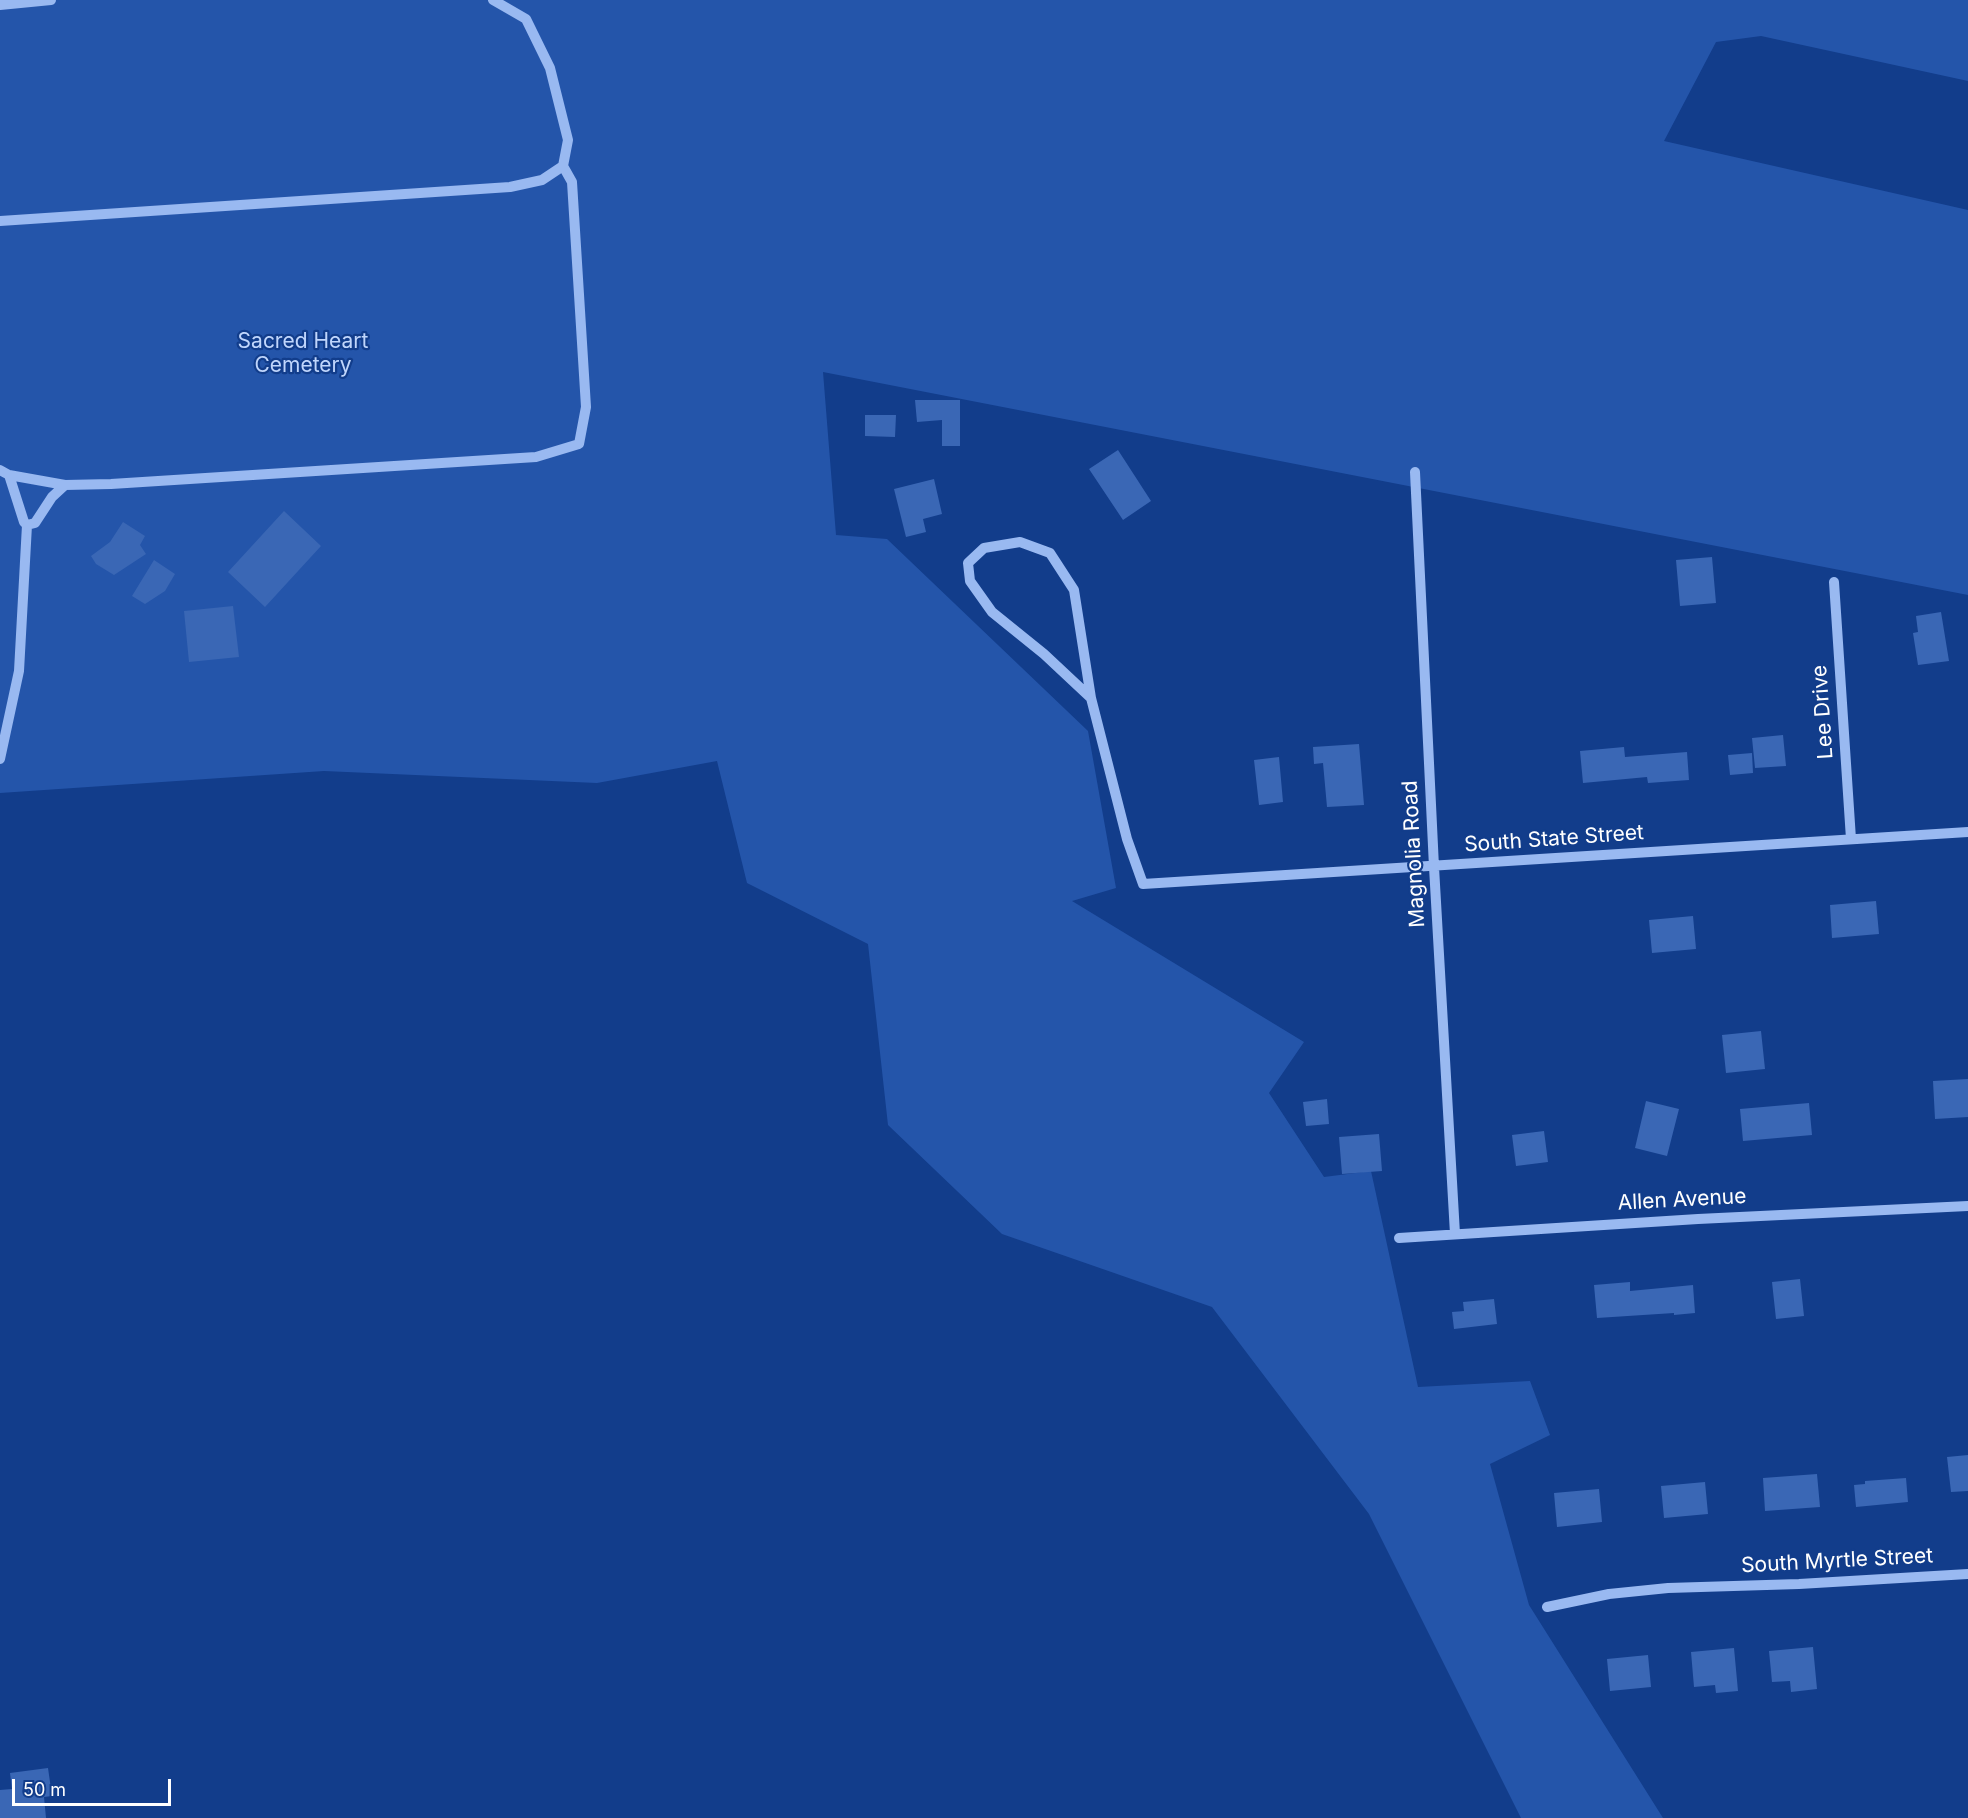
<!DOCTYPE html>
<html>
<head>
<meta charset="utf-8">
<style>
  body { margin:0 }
  #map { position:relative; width:1968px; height:1818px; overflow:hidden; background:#123d8b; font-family:Inter,sans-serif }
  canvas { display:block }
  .scale { position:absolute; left:12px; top:1779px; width:159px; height:27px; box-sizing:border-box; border:3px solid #fff; border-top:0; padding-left:8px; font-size:18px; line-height:21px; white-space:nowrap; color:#fff; -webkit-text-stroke:4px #123d8b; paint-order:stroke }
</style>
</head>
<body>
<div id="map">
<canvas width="1968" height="1818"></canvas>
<div class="scale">50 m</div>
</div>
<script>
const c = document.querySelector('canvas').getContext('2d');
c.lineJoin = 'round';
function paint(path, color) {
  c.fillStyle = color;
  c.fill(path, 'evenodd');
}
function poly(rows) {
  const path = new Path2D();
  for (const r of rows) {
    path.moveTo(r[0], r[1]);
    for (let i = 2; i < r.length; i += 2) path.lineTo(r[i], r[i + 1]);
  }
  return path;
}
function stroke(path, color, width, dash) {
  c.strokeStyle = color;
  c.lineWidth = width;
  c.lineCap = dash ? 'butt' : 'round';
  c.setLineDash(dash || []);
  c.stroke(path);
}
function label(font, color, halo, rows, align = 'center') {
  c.font = font + ' Inter,sans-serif';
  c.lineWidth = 4.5;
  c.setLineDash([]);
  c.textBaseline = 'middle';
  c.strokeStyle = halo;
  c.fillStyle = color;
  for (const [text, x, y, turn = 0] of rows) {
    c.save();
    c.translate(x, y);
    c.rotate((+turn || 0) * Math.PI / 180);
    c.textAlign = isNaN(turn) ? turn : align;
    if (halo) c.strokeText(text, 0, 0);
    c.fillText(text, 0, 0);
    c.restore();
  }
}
paint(poly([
  [0,0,1968,0,1968,81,1761,36,1716,42,1664,141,1968,210,1968,595,823,372,836,535,887,539,1088,731,1116,888,1072,901,1304,1042,1269,1093,1324,1177,1371,1171,1418,1387,1530,1381,1550,1435,1490,1464,1529,1605,1663,1818,1521,1818,1369,1514,1212,1307,1002,1234,888,1125,868,944,747,883,717,761,597,783,324,771,0,793]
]), '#2455aa');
paint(poly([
  [915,400,960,400,960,446,942,446,942,420,917,422],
  [865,415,896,415,895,437,865,436],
  [1118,450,1151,501,1123,520,1089,469],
  [934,479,942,514,923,519,926,532,906,537,894,489],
  [284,511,321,546,265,607,228,572],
  [123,522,145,536,140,545,146,554,114,575,96,564,91,556,110,542],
  [1712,557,1716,603,1680,606,1676,560],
  [154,560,175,574,165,591,145,604,132,596],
  [233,606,239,657,189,662,184,611],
  [1941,612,1949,661,1918,665,1913,633,1918,632,1916,616],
  [1783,735,1786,766,1755,768,1752,738],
  [1359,744,1364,805,1327,807,1323,763,1314,764,1313,747],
  [1624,747,1625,757,1687,752,1689,780,1648,783,1647,777,1583,783,1580,751],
  [1752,753,1753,773,1730,775,1728,755],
  [1279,757,1283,802,1259,805,1254,760],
  [1876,901,1879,934,1832,938,1830,905],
  [1693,916,1696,949,1652,953,1649,920],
  [1761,1031,1765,1069,1726,1073,1722,1035],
  [1968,1079,1968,1117,1935,1119,1933,1081],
  [1327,1099,1329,1124,1306,1126,1303,1102],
  [1646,1101,1679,1109,1667,1156,1635,1148],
  [1809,1103,1812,1135,1743,1141,1740,1109],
  [1544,1131,1548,1162,1516,1166,1512,1135],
  [1379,1134,1382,1171,1342,1174,1339,1137],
  [1800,1279,1804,1316,1776,1319,1772,1282],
  [1630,1282,1630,1291,1693,1285,1695,1313,1674,1315,1674,1313,1597,1318,1594,1285],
  [1494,1299,1497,1324,1454,1329,1452,1312,1464,1311,1463,1302],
  [1968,1455,1968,1491,1951,1492,1947,1457],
  [1817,1474,1820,1507,1765,1511,1763,1478],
  [1906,1478,1908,1502,1856,1507,1854,1485,1865,1484,1865,1481],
  [1705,1482,1708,1514,1664,1518,1661,1486],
  [1599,1489,1602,1522,1557,1527,1554,1493],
  [1813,1647,1817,1689,1791,1692,1790,1681,1772,1682,1769,1651],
  [1734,1648,1738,1691,1716,1693,1715,1685,1694,1687,1691,1652],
  [1648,1655,1651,1687,1610,1691,1607,1659],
  [48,1768,52,1796,44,1797,46,1818,0,1818,0,1790,12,1789,10,1773]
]), '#3a67b5');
stroke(poly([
  [0,5,51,0],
  [0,221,510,187,542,180,563,166,568,140,550,68,526,19,493,0],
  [0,470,9,475,65,485,111,484,536,457,579,444,586,407,572,182,563,166],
  [1415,472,1434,867,1455,1234],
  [9,475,24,522,27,525,35,523,52,497,65,485],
  [1834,582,1851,839],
  [1091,698,1044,654,992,612,970,581,968,563,984,548,1020,542,1050,553,1074,590,1091,698,1127,839,1143,884,1968,832],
  [0,759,19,671,27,525],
  [1399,1238,1698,1219,1968,1206],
  [1547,1607,1609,1594,1668,1588,1799,1584,1968,1574]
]), '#99b9f1', 10);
label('21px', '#c0d6fc', '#123d8b', [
  ["Sacred Heart",303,342],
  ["Cemetery",303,366]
]);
label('21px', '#fff', '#123d8b', [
  ["Lee Drive",1823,712,-94],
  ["South State Street",1554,839,-4],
  ["Magnolia Road",1414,854,-93],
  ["Allen Avenue",1682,1200,-3],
  ["South Myrtle Street",1837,1561,-3]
]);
</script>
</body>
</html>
